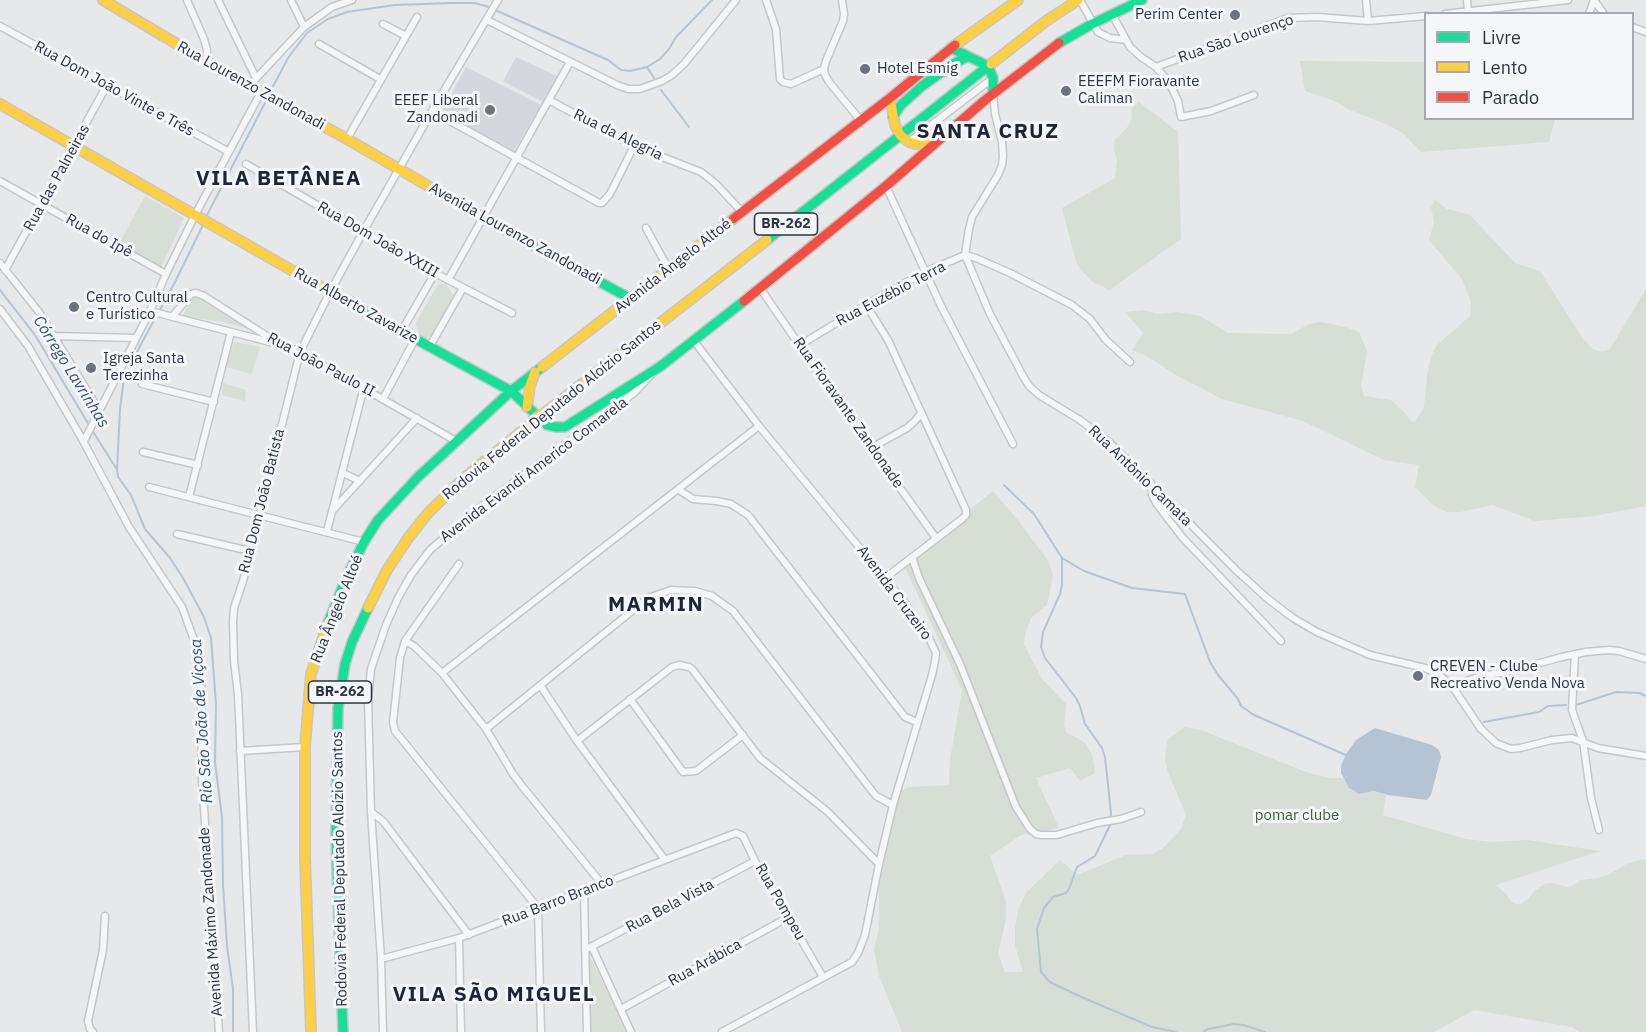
<!DOCTYPE html>
<html>
<head>
<meta charset="utf-8">
<style>
  body { margin:0 }
  #map { position:relative; width:1646px; height:1032px; overflow:hidden; background:#e6e8ea; font-family:"IBM Plex Sans",sans-serif }
  canvas { display:block }
  .legend { position:absolute; left:1424px; top:12px; width:210px; height:108px; box-sizing:border-box; background:#f4f6f9; border:2px solid #a4a8b1; margin:0; padding:8px 10px; list-style:none; font-size:18px; color:#2b3445 }
  .legend li { display:flex; align-items:center; gap:12px; height:30px }
  .legend b { width:30px; border:2px solid #a4a8b1 }
</style>
</head>
<body>
<div id="map">
<canvas width="1646" height="1032"></canvas>
<ul class="legend">
<li><b style="height:8px;background:#16e098"></b>Livre</li>
<li><b style="height:8px;background:#ffcf43"></b>Lento</li>
<li><b style="height:8px;background:#f24e42"></b>Parado</li>
</ul>
</div>
<script>
const c = document.querySelector('canvas').getContext('2d');
c.lineJoin = 'round';
function paint(path, color) {
  c.fillStyle = color;
  c.fill(path, 'evenodd');
}
function poly(rows) {
  const path = new Path2D();
  for (const r of rows) {
    path.moveTo(r[0], r[1]);
    for (let i = 2; i < r.length; i += 2) path.lineTo(r[i], r[i + 1]);
  }
  return path;
}
function stroke(path, color, width, dash) {
  c.strokeStyle = color;
  c.lineWidth = width;
  c.lineCap = dash ? 'butt' : 'round';
  c.setLineDash(dash || []);
  c.stroke(path);
}
function label(font, color, halo, rows, align = 'center') {
  c.font = font + ' "IBM Plex Sans",sans-serif';
  c.lineWidth = 6;
  c.setLineDash([]);
  c.textBaseline = 'middle';
  c.strokeStyle = halo;
  c.fillStyle = color;
  for (const [text, x, y, turn = 0] of rows) {
    c.save();
    c.translate(x, y);
    c.rotate((+turn || 0) * Math.PI / 180);
    c.textAlign = isNaN(turn) ? turn : align;
    if (halo) c.strokeText(text, 0, 0);
    c.fillText(text, 0, 0);
    c.restore();
  }
}
paint(poly([
  [516,57,557,76,543,102,503,81],
  [466,67,541,105,513,153,440,115]
]), '#d4d7dd');
paint(poly([
  [1300,61,1425,62,1426,118,1555,119,1549,142,1421,152,1403,133,1388,125,1350,110,1332,100,1305,91],
  [1139,102,1178,132,1181,239,1108,291,1103,286,1094,283,1081,270,1076,262,1062,208,1115,178,1117,160,1114,151,1115,140,1127,128,1132,118,1131,109],
  [145,196,184,218,160,269,118,245],
  [1435,200,1447,209,1470,215,1515,263,1540,271,1583,339,1593,349,1602,352,1610,349,1646,289,1646,506,1595,516,1535,521,1492,505,1460,512,1447,512,1434,506,1415,487,1419,465,1384,460,1303,421,1222,399,1176,375,1145,355,1132,350,1143,333,1125,312,1144,310,1157,314,1177,312,1200,316,1228,333,1291,334,1309,324,1320,322,1342,326,1359,332,1367,351,1361,386,1364,396,1391,400,1404,412,1410,420,1415,422,1424,407,1427,375,1431,357,1436,346,1470,316,1471,302,1462,279,1429,240,1434,222,1431,207],
  [441,284,446,285,454,296,432,336,426,338,421,336,415,324,437,286],
  [195,295,201,297,253,330,223,322,183,316,191,297],
  [234,342,260,347,252,374,226,367],
  [223,383,246,390,245,401,222,395],
  [993,491,1017,519,1047,559,1053,575,1047,605,1031,618,1025,634,1024,644,1042,679,1066,704,1064,725,1066,732,1084,742,1092,754,1095,773,1080,781,1070,768,1036,778,1059,828,1021,835,990,856,1006,901,1006,919,998,953,1005,972,1023,972,1015,945,1015,928,1018,910,1026,893,1060,860,1077,875,1126,855,1153,854,1163,848,1181,829,1186,815,1168,772,1165,760,1167,740,1185,727,1201,730,1306,772,1329,778,1343,778,1349,788,1355,791,1358,794,1374,791,1386,795,1383,815,1466,839,1491,842,1527,840,1600,851,1496,885,1507,895,1511,901,1516,904,1521,904,1528,899,1534,891,1545,884,1552,883,1568,887,1574,885,1581,880,1598,878,1608,875,1628,863,1646,859,1646,1032,1579,1032,1572,1027,1474,1010,1434,1032,902,1032,879,976,874,949,879,930,879,877,897,793,909,787,949,785,950,760,962,690,903,563],
  [586,950,629,1032,588,1032]
]), '#d6ded6');
paint(poly([
  [1375,728,1432,745,1439,750,1441,757,1439,764,1431,795,1427,800,1388,795,1374,791,1358,794,1355,791,1349,788,1341,773,1341,766,1346,754,1356,740]
]), '#b4c4d5');
stroke(poly([
  [647,67,654,78],
  [661,90,689,127],
  [269,94,288,58,307,33,328,19,347,12,395,5,452,3,474,3,486,6,608,60,621,70,630,71,647,67,660,59,669,49,676,37,712,0],
  [205,219,267,99],
  [203,225,174,284,140,346,124,379,120,409,117,470,118,477,131,495,145,529,170,558,183,578,204,617,211,638,216,704,215,762,222,817,223,885,227,946,233,989,233,1032],
  [0,290,35,335,89,425],
  [92,430,116,468],
  [1004,485,1034,514,1062,558,1084,571,1132,588,1185,594,1210,662,1218,675,1238,699,1241,706,1254,715,1348,756],
  [1062,558,1062,585,1060,594,1043,632,1041,647,1045,658,1076,698,1080,706,1085,724,1102,748,1105,757,1111,813,1110,825,1095,856,1077,867,1069,889,1066,893,1053,897,1044,908,1037,929,1041,972,1050,982,1079,996,1152,1027,1176,1032],
  [1576,705,1616,692,1639,693,1646,696],
  [1484,722,1539,712,1548,706,1566,705],
  [1203,1032,1208,1029,1234,1024,1243,1025,1265,1032]
]), '#b4c4d5', 2);
const street = poly([
  [187,0,204,39,207,50,207,62],
  [218,0,256,78],
  [291,0,304,27],
  [766,0,776,29,780,79,783,82,791,84,824,69],
  [842,0,844,14,843,21,826,61,824,69,825,75,829,82,861,121],
  [1080,0,1098,32,1110,38,1126,40],
  [1366,0,1368,21],
  [1467,0,1468,11],
  [1594,0,1604,14],
  [1112,14,1130,47,1141,57,1156,67,1169,82,1178,101,1181,117,1211,111,1254,95],
  [1445,14,1568,0],
  [1589,14,1594,0],
  [487,20,617,85,628,89,640,89,662,81,672,75,684,64,736,0],
  [383,24,406,36],
  [0,26,229,152],
  [1632,27,1646,32],
  [319,44,380,79],
  [1156,67,1288,18,1317,17,1368,21,1426,16],
  [249,86,304,27,332,7,352,0],
  [993,94,995,114,1002,142,1003,156,1002,165,998,175,972,217,969,229,965,255,990,314,1023,376,1029,386,1039,395,1080,420,1108,441,1237,571,1268,599,1293,618,1317,632,1370,655,1425,668,1439,675,1452,686,1481,729,1496,743,1511,749,1520,748,1552,740,1572,738,1598,748,1646,756],
  [549,100,634,146,701,172,716,184,742,212],
  [432,111,599,203,602,203,610,194,634,146],
  [347,139,417,17],
  [909,142,993,78],
  [246,164,435,273,512,313],
  [0,181,166,274],
  [886,186,941,306,1013,444],
  [646,228,669,270],
  [0,263,39,312,99,410],
  [5,270,107,85],
  [448,280,570,62],
  [760,288,849,417,936,538],
  [866,305,888,340,966,510,966,515,962,519,885,578],
  [0,309,28,346,81,437,129,527,182,607,194,640,201,682,202,778,219,1032],
  [150,311,274,343],
  [172,317,191,294,196,293,204,296,281,345,300,352,456,441],
  [401,332,435,273],
  [53,336,136,338],
  [694,341,759,426,902,599,929,638,936,653,935,661,932,675,893,805,879,864,865,935,858,953,852,962,722,1032],
  [800,345,866,305,925,272,965,255,976,258,1010,273,1072,305,1090,319,1106,340,1130,362],
  [430,346,463,288],
  [142,384,214,402],
  [383,399,415,339],
  [84,441,150,311,166,274,195,215,261,92],
  [871,448,907,428,915,421,921,413],
  [143,452,198,465],
  [343,473,360,481],
  [1151,483,1152,495,1156,503,1182,537,1281,641],
  [149,487,364,542],
  [679,490,693,499,717,501,731,504,748,515,905,717,917,722],
  [189,497,231,332],
  [334,509,417,418],
  [327,531,364,387],
  [177,534,250,551],
  [912,557,919,578,960,664,1016,807,1030,829,1036,834,1041,835,1057,835,1097,823,1121,819,1141,812],
  [459,564,405,641,400,658,393,722,395,731,538,908,541,1032],
  [405,641,414,646,442,673,486,729,513,774,522,786,602,884],
  [1575,654,1572,710,1583,741,1591,798,1599,830],
  [442,673,759,426],
  [540,685,577,741,665,860],
  [1452,686,1481,676,1506,672,1562,657,1586,652,1609,650,1619,651,1646,659],
  [630,699,683,772,696,771,743,735],
  [486,729,648,598,671,590,695,591,712,596,733,611,876,796,893,805],
  [577,741,672,667,679,665,689,667,692,669,760,758,828,812,879,864],
  [240,751,305,747],
  [371,812,383,821,469,935],
  [584,891,587,1032],
  [459,938,461,1032],
  [592,947,631,1032],
  [585,950,755,861],
  [381,959,459,938,736,833,743,836,755,861,823,977],
  [621,1009,789,917],
  [93,1032,90,1029,88,1021,103,950,105,916],
  [253,1032,238,694,234,661,233,622,234,608,243,581,300,352,330,292,363,232,432,111,498,0],
  [383,1032,381,959,371,812,368,699,371,669,386,625,398,598,411,575,430,550,479,508,634,393,651,375]
]);
const fast = poly([
  [1059,43,1092,24,1142,0],
  [951,48,988,66,993,78,993,94],
  [893,117,900,106,922,86,953,64,967,57],
  [489,221,631,299],
  [767,240,991,64],
  [344,300,511,391,547,425,555,427,565,427,661,366,744,301],
  [328,623,348,574,364,542,378,520,418,477,511,391,542,367],
  [343,1032,336,838,338,708,345,664,352,642,368,608]
]);
const slow = poly([
  [103,0,207,62,347,139,489,221],
  [955,45,1018,0],
  [991,64,1046,21,1078,0],
  [890,98,895,125,900,135,909,142,916,144,934,141],
  [0,104,344,300],
  [542,367,733,219],
  [527,407,530,386,535,372],
  [542,415,767,240],
  [368,608,387,570,409,537,429,512,463,479,532,423],
  [311,1032,305,857,305,747,311,674,328,623]
]);
const jam = poly([
  [733,219,890,98,955,45],
  [744,301,886,186,984,101,1059,43]
]);
stroke(street, '#c4c6c8', 9);
stroke(fast, '#c4c6c8', 12);
stroke(slow, '#c4c6c8', 12);
stroke(jam, '#c4c6c8', 12);
stroke(street, '#f5f6f7', 6);
stroke(fast, '#16e098', 9);
stroke(slow, '#ffcf43', 9);
stroke(jam, '#f24e42', 9);
const slowBridge = poly([
  [532,423,542,415]
]);
stroke(slowBridge, '#b8bbbf', 15, []);
stroke(slowBridge, '#ffcf43', 12);
for (const [x, y, r, color] of [
  [1235,15,6,"#6c737f"],
  [865,69,6,"#6c737f"],
  [1066,91,6,"#6c737f"],
  [490,110,6,"#6c737f"],
  [74,307,6,"#6c737f"],
  [91,368,6,"#6c737f"],
  [1418,676,6,"#6c737f"]
]) {
  const dot = new Path2D();
  dot.arc(x, y, r, 0, 2 * Math.PI);
  c.fillStyle = color;
  c.fill(dot);
  stroke(dot, '#f4f6f9', 2);
}
for (const [x, y, w] of [
  [786,224,63],
  [340,692,63]
]) {
  const box = new Path2D();
  box.roundRect(x - w / 2, y - 11, w, 22, 4.5);
  c.fillStyle = '#f4f6f9';
  c.fill(box);
  stroke(box, '#2b3445', 1.5);
}
label('bold 14px', '#2b3445', null, [
  ["BR-262",786,224],
  ["BR-262",340,692]
]);
label('15px', '#2b3445', '#f4f6f9', [
  ["Perim Center",1223,15,"right"],
  ["Hotel Esmig",877,69],
  ["EEEFM Fioravante",1078,82],
  ["Caliman",1078,99],
  ["EEEF Liberal",478,101,"right"],
  ["Zandonadi",478,118,"right"],
  ["Centro Cultural",86,298],
  ["e Turístico",86,315],
  ["Igreja Santa",103,359],
  ["Terezinha",103,376],
  ["CREVEN - Clube",1430,667],
  ["Recreativo Venda Nova",1430,684]
], 'left');
label('15px', '#2b3445', '#f4f6f9', [
  ["Rua São Lourenço",1236,39,-19],
  ["Rua Lourenzo Zandonadi",251,86,29],
  ["Rua Dom João Vinte e Três",114,89,29],
  ["Rua da Alegria",618,135,26],
  ["Rua das Palneiras",57,178,-61],
  ["Avenida Lourenzo Zandonadi",515,234,29],
  ["Rua do Ipê",99,236,29],
  ["Rua Dom João XXIII",378,240,30],
  ["Avenida Ângelo Altoé",673,266,-38],
  ["Rua Euzébio Terra",891,294,-28],
  ["Rua Alberto Zavarize",356,306,29],
  ["Rua João Paulo II",321,365,28],
  ["Rodovia Federal Deputado Aloízio Santos",552,410,-39],
  ["Rua Fioravante Zandonade",848,413,55],
  ["Avenida Evandi Americo Comarela",534,470,-37],
  ["Rua Antônio Camata",1140,476,44],
  ["Rua Dom João Batista",262,501,-76],
  ["Avenida Cruzeiro",894,593,53],
  ["Rua Ângelo Altoé",337,609,-68],
  ["Rodovia Federal Deputado Aloízio Santos",340,869,-91],
  ["Rua Barro Branco",558,901,-21],
  ["Rua Pompeu",780,902,60],
  ["Rua Bela Vista",670,906,-28],
  ["Avenida Máximo Zandonade",211,922,-94],
  ["Rua Arábica",705,963,-29]
]);
label('15px', '#3f6138', '#f4f6f9', [
  ["pomar clube",1297,816]
]);
label('italic 16px', '#34527a', '#f4f6f9', [
  ["Córrego Lavrinhas",71,372,58],
  ["Rio São João de Viçosa",202,721,-94]
]);
c.letterSpacing = '1.5px';
label('bold 21px', '#1d2536', '#f4f6f9', [
  ["SANTA CRUZ",988,132],
  ["VILA BETÂNEA",279,179],
  ["MARMIN",656,605],
  ["VILA SÃO MIGUEL",494,995]
]);
c.letterSpacing = '0px';
</script>
</body>
</html>
